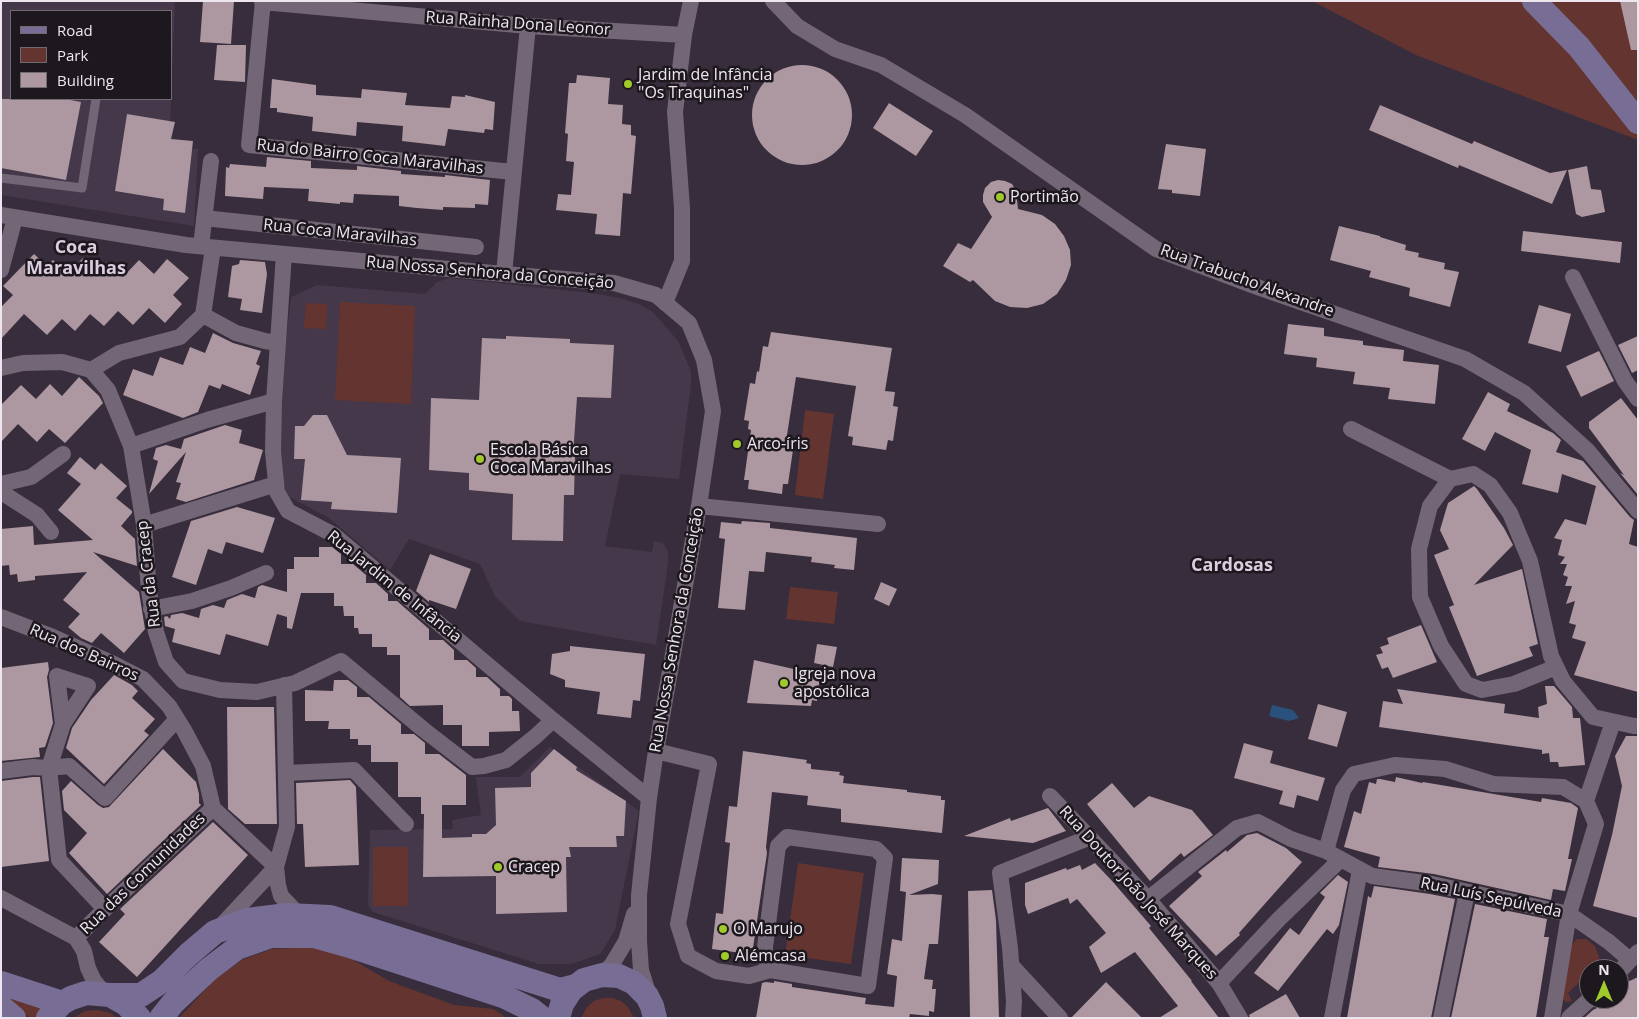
<!DOCTYPE html>
<html>
<head>
<meta charset="utf-8">
<style>
  body { margin:0 }
  #map { position:relative; width:1639px; height:1019px; overflow:hidden; background:#382d3c; font-family:"Open Sans",sans-serif }
  canvas { display:block }
  .frame { position:absolute; inset:0; border:2px solid #ede6ef; pointer-events:none }
  .legend { position:absolute; left:10px; top:10px; width:162px; height:90px; box-sizing:border-box; background:#1d181e; border:1px solid #706a72; margin:0; padding:6px 9px; list-style:none; font-size:15px; color:#ede6ef }
  .legend li { display:flex; align-items:center; gap:10px; height:25px }
  .legend b { width:25px; border:1px solid #706a72 }
  .north { position:absolute; left:1579px; top:959px; width:50px; height:50px; box-sizing:border-box; background:#1d181e; border:1px solid #706a72; border-radius:50%; rotate:0deg; font-size:14px; font-weight:700; line-height:20px; text-align:center; color:#ede6ef }
  .north::after { content:''; display:block; margin:auto; width:18px; height:22px; background:#a0c92b; clip-path:polygon(50% 0,100% 100%,50% 72%,0 100%) }
</style>
</head>
<body>
<div id="map">
<canvas width="1639" height="1019"></canvas>
<div class="frame"></div>
<ul class="legend">
<li><b style="height:6px;background:#786d94"></b>Road</li>
<li><b style="height:14px;background:#643431"></b>Park</li>
<li><b style="height:14px;background:#ad97a0"></b>Building</li>
</ul>
<div class="north">N</div>
</div>
<script>
const c = document.querySelector('canvas').getContext('2d');
c.lineJoin = 'round';
function paint(path, color) {
  c.fillStyle = color;
  c.fill(path, 'evenodd');
}
function poly(rows) {
  const path = new Path2D();
  for (const r of rows) {
    if (r.length === 3) {
      path.moveTo(r[0] + r[2], r[1]);
      path.arc(r[0], r[1], r[2], 0, 2 * Math.PI);
      continue;
    }
    path.moveTo(r[0], r[1]);
    for (let i = 2; i < r.length; i += 2) path.lineTo(r[i], r[i + 1]);
  }
  return path;
}
function stroke(path, color, width, dash) {
  c.strokeStyle = color;
  c.lineWidth = width;
  c.lineCap = dash ? 'butt' : 'round';
  c.setLineDash(dash || []);
  c.stroke(path);
}
function label(font, color, halo, rows, align = 'center') {
  c.font = font + ' "Open Sans",sans-serif';
  c.lineWidth = 5;
  c.setLineDash([]);
  c.textBaseline = 'middle';
  c.strokeStyle = halo;
  c.fillStyle = color;
  for (const [text, x, y, turn = 0] of rows) {
    c.save();
    c.translate(x, y);
    c.rotate((+turn || 0) * Math.PI / 180);
    c.textAlign = isNaN(turn) ? turn : align;
    if (halo) c.strokeText(text, 0, 0);
    c.fillText(text, 0, 0);
    c.restore();
  }
}
paint(poly([
  [1,1,175,1,171,92,171,11,11,11,11,99,171,99,169,149,198,149,194,226,1,195],
  [449,278,591,293,620,298,639,304,653,312,678,341,691,371,691,384,679,479,620,474,605,546,652,552,654,541,663,543,668,551,668,563,656,645,520,621,495,596,480,564,409,539,390,570,329,518,286,495,278,444,285,348,291,297,317,285,425,294,437,282],
  [550,747,639,811,615,930,600,954,572,964,539,964,373,912,368,905,370,830,453,829,452,820,481,815,476,777,520,777]
]), '#45384a');
paint(poly([
  [1312,1,1638,1,1638,140,1416,55],
  [340,302,415,306,411,404,335,400],
  [306,303,327,304,326,329,304,328],
  [805,410,834,414,823,499,795,495],
  [790,587,838,592,834,624,786,619],
  [373,847,408,847,408,906,373,906],
  [798,863,864,873,851,964,785,955],
  [1577,939,1586,939,1595,946,1599,957,1598,969,1589,969,1589,973,1568,993,1572,1001,1566,1002,1562,998,1572,944],
  [312,947,350,958,389,981,454,1005,493,1009,507,1018,179,1018,215,979,244,959,272,949],
  [1,994,44,1007,40,1018,30,1018],
  [603,998,612,998,621,1001,628,1007,634,1018,581,1018,587,1007,594,1001],
  [97,1010,110,1013,117,1018,73,1018,85,1011]
]), '#643431');
paint(poly([
  [1272,705,1293,710,1299,718,1289,721,1269,716]
]), '#29517c');
paint(poly([
  [203,1,234,1,231,44,200,42],
  [1620,1,1638,1,1638,50,1631,50],
  [217,45,246,45,245,82,214,80],
  [802,115,50],
  [577,75,610,78,608,104,623,105,622,124,631,125,631,135,636,136,631,194,623,193,620,236,595,234,597,214,556,210,558,194,571,195,574,162,566,161,568,134,565,133,569,83,576,83],
  [272,79,316,85,316,95,361,98,362,89,407,93,405,105,450,108,452,96,465,97,465,95,495,102,493,130,485,129,484,133,448,129,445,146,402,141,403,126,357,122,356,136,312,131,313,117,277,112,277,108,270,108],
  [1,99,65,99,81,102,66,180,1,168],
  [889,103,933,131,916,156,873,128],
  [1380,105,1472,144,1474,141,1550,173,1567,170,1552,204,1459,165,1458,168,1369,130],
  [127,114,175,122,171,139,193,141,185,213,163,210,164,199,115,191],
  [1166,144,1206,149,1200,196,1172,193,1172,190,1158,189],
  [267,157,311,161,311,168,357,170,357,166,401,171,401,174,445,177,445,175,490,180,488,205,475,204,475,208,443,207,443,210,417,208,399,206,399,196,354,194,353,203,340,202,340,204,308,201,309,189,264,187,263,199,225,196,226,167,229,168,230,164,266,167],
  [1587,166,1591,189,1601,190,1605,212,1582,217,1576,214,1568,170],
  [998,180,1005,181,1012,184,1016,191,1018,209,1042,215,1055,224,1064,236,1070,250,1071,265,1066,280,1057,294,1043,304,1027,308,1010,307,995,301,973,280,970,282,943,266,958,243,971,249,992,217,983,202,983,195,985,188,991,182],
  [1339,226,1380,236,1380,237,1406,245,1405,250,1419,253,1418,257,1445,263,1444,269,1459,272,1450,307,1409,296,1410,288,1369,277,1371,271,1330,260],
  [1523,231,1622,242,1620,263,1521,251],
  [34,254,47,266,53,260,68,273,83,258,98,271,107,262,123,277,139,260,154,274,167,259,189,278,173,295,182,304,165,323,149,308,133,325,118,311,104,326,90,314,75,331,62,319,47,335,24,314,1,339,1,307,13,295,3,286],
  [240,260,265,262,267,274,262,313,240,310,242,299,228,297,232,266,239,264],
  [1539,305,1571,314,1561,352,1528,343],
  [1288,324,1324,328,1324,336,1363,341,1363,345,1404,350,1403,361,1439,365,1435,404,1388,399,1390,388,1353,384,1355,372,1316,367,1317,358,1284,354],
  [771,332,892,348,885,391,895,392,893,406,898,407,893,441,888,440,886,450,852,445,853,437,848,436,856,386,796,377,787,435,790,436,788,450,793,450,788,484,783,484,782,494,748,489,749,480,744,480,751,430,748,429,749,421,744,420,750,383,755,384,757,371,759,372,763,346,768,347],
  [213,333,233,343,261,351,256,364,260,366,250,395,222,384,220,389,209,385,198,412,183,418,123,395,133,369,153,376,160,357,183,365,190,347,205,353],
  [506,336,570,339,570,343,614,345,611,398,577,397,573,456,575,457,574,495,564,495,563,541,512,540,513,494,469,490,469,473,429,470,431,398,479,400,482,338,506,339],
  [1638,336,1638,370,1632,373,1618,345],
  [1599,351,1614,381,1581,397,1566,366],
  [79,377,99,396,103,403,65,443,49,429,37,442,18,424,1,442,1,405,21,385,36,399,50,384,62,396],
  [1488,392,1510,404,1507,411,1553,433,1561,440,1556,452,1583,461,1630,517,1634,520,1629,544,1638,547,1638,692,1574,675,1586,642,1572,638,1576,625,1569,623,1575,601,1566,604,1572,586,1565,586,1568,577,1563,575,1567,564,1560,564,1565,557,1558,555,1562,540,1554,538,1565,519,1586,525,1596,486,1562,474,1558,493,1522,484,1531,450,1495,432,1485,451,1462,439],
  [1621,398,1638,420,1638,495,1620,473,1624,475,1589,428,1589,422],
  [313,415,327,415,347,455,401,458,397,513,331,509,332,502,301,500,305,459,294,459,295,426,304,426],
  [225,425,242,430,239,443,263,450,254,480,186,502,176,499,181,483,176,482,186,452,149,494,158,461,153,459,156,448,166,445,181,449,184,439],
  [80,457,95,470,101,463,127,486,116,498,132,511,132,513,121,526,135,539,137,566,93,552,139,592,145,629,124,653,101,633,92,643,81,638,68,627,80,614,63,600,87,572,35,576,35,580,18,582,17,574,10,575,9,565,1,566,1,529,33,526,34,545,93,540,58,510,81,484,67,473],
  [1474,486,1477,489,1504,528,1513,545,1474,585,1522,569,1538,644,1529,647,1533,656,1477,676,1449,607,1454,605,1434,555,1449,549,1440,530,1448,503],
  [237,507,275,518,263,553,226,542,222,554,208,549,196,585,172,577,191,521],
  [742,521,770,523,770,528,857,538,854,570,834,568,835,565,811,562,812,557,766,552,764,572,749,571,745,610,718,608,725,539,719,538,721,522,741,524],
  [319,547,332,547,341,554,341,564,353,564,366,575,366,583,376,583,388,594,388,601,397,601,429,629,429,640,443,640,454,650,454,660,467,660,476,668,476,677,487,677,500,689,500,696,509,696,512,699,512,711,519,711,520,731,489,732,489,746,462,746,462,725,443,725,443,705,410,706,400,697,400,655,387,655,387,647,372,647,372,634,359,634,358,628,354,628,354,616,344,616,343,606,334,606,334,593,301,593,292,629,287,628,287,617,277,614,268,646,226,634,220,655,172,642,175,629,165,626,164,617,167,616,170,619,171,615,182,613,199,618,201,609,213,605,224,608,227,600,242,594,255,598,258,587,262,585,287,592,287,569,294,569,294,557,319,557],
  [430,554,471,569,456,609,429,600,429,602,416,591],
  [881,582,897,589,889,606,874,599],
  [1421,625,1437,662,1393,678,1388,667,1382,669,1376,655,1383,653,1380,647,1389,644,1387,638],
  [817,644,837,647,833,667,814,663],
  [570,646,645,654,640,701,633,700,631,718,597,714,600,692,565,687,565,680,550,674,552,654,570,651],
  [754,660,820,675,817,701,812,700,811,706,747,703],
  [48,662,49,670,47,677,53,723,45,747,39,748,40,757,1,761,1,668],
  [114,675,132,685,138,691,132,698,155,719,144,731,149,735,104,784,66,748,72,728,91,700],
  [334,680,348,680,357,687,357,697,369,697,401,724,401,734,414,734,425,743,425,754,439,754,466,775,466,805,442,805,442,838,472,837,472,834,486,834,496,825,495,788,531,787,531,773,554,749,577,767,576,770,626,801,624,836,616,836,617,847,569,847,571,857,566,857,567,912,496,914,496,876,423,877,424,814,421,814,421,797,398,797,398,762,371,762,371,745,358,745,358,739,350,739,350,729,328,729,329,721,305,721,305,690,333,691],
  [1545,686,1554,686,1572,707,1573,718,1580,718,1585,765,1559,767,1558,762,1550,762,1549,753,1542,754,1542,750,1379,727,1383,701,1403,704,1397,689,1505,704,1504,713,1539,718,1538,707,1547,704],
  [1318,704,1347,712,1337,747,1308,739],
  [227,707,274,707,277,824,245,824,228,809],
  [1626,736,1638,736,1638,918,1593,906,1612,835,1622,786,1615,756],
  [1244,743,1273,751,1270,763,1325,778,1318,801,1297,795,1294,808,1279,804,1283,791,1234,778],
  [163,749,196,782,199,794,199,803,201,805,107,894,69,853,87,833,64,810,62,791,71,781,98,805,103,808,109,807],
  [743,751,807,760,806,763,811,764,811,769,840,772,839,775,844,776,843,783,907,790,907,792,941,796,941,800,945,800,942,833,841,822,841,809,807,805,808,796,772,792,766,847,767,853,753,948,749,948,749,954,712,949,716,913,723,914,730,843,725,842,729,806,737,807],
  [33,777,40,777,49,861,1,867,1,781],
  [1396,777,1422,783,1423,782,1541,802,1542,798,1571,803,1578,808,1568,859,1572,859,1565,891,1553,889,1551,900,1434,874,1378,867,1380,857,1344,847,1354,811,1361,814,1369,782,1376,784,1377,779,1380,779,1395,782],
  [350,780,356,787,359,865,305,867,303,824,297,824,296,783],
  [1112,783,1134,808,1149,796,1192,810,1213,835,1184,857,1181,853,1150,881,1087,804],
  [1048,808,1066,831,1033,843,964,836,1010,818,1011,821],
  [213,822,248,855,137,977,99,942,125,914,120,909],
  [1257,833,1286,848,1302,862,1239,933,1240,935,1216,956,1169,906,1202,876,1198,872,1226,850,1227,852,1247,835],
  [902,858,939,860,938,884,909,895,932,894,942,895,938,944,929,944,924,979,933,980,932,989,936,989,934,1012,929,1011,929,1016,910,1014,909,1018,756,1018,762,983,766,982,774,983,774,981,792,984,792,987,866,998,865,1004,894,1007,897,976,887,974,892,939,902,941,906,892,900,891],
  [1095,863,1113,882,1151,926,1149,928,1192,981,1191,981,1219,1018,1159,1018,1178,1006,1135,952,1101,973,1089,947,1106,933,1077,899,1070,904,1068,898,1028,914,1025,905,1025,883,1066,868,1067,870,1080,865,1082,870],
  [1338,875,1348,882,1339,925,1333,934,1327,929,1278,991,1254,973,1290,928,1299,935,1325,897,1320,893],
  [1374,886,1430,894,1455,899,1431,1018,1347,1018,1368,896,1371,898],
  [992,890,996,920,999,1018,970,1018,968,891],
  [1475,904,1547,919,1544,937,1549,937,1536,1018,1451,1018],
  [1638,977,1638,1018,1584,1018,1593,1010,1616,999,1619,999,1619,986],
  [1106,982,1142,1018,1071,1018],
  [1286,994,1300,1018,1250,1018,1249,1015]
]), '#ad97a0');
stroke(poly([
  [1,178,82,188,96,99]
]), '#736676', 9);
stroke(poly([
  [263,1,249,145,513,172],
  [773,1,797,26,835,49,881,65,965,115,1156,249,1260,288,1465,359,1524,393,1588,451,1638,511],
  [262,2,528,26,684,35],
  [1,215,186,245,504,274,614,283,656,295,689,323,704,360,713,411,699,506,656,751,649,798,639,895,639,941,641,970,649,996],
  [204,218,476,247],
  [201,246,211,161],
  [284,254,274,401,273,452,277,492,288,511,334,535,553,720,649,798],
  [1,270,15,218],
  [504,274,528,26],
  [1573,277,1625,381,1638,399],
  [665,303,682,261,682,208,675,112,684,35,691,1],
  [203,315,236,333,265,341,278,343],
  [1,368,23,363,62,362,91,370,119,353,180,337,203,315,213,248],
  [91,370,108,390,131,446,144,525,149,591,156,632,166,662,183,681,220,690,257,692,295,683,341,661,424,730,472,767,484,766,506,760,536,736,553,720],
  [1351,429,1450,479],
  [131,446,207,420,274,401],
  [1,484,31,477,63,454],
  [1,492,37,515,51,532],
  [699,506,878,524],
  [144,525,276,484],
  [151,609,192,601,231,588,266,573],
  [1,617,53,637,114,664,143,679,169,706,184,730,203,766,213,808,276,867,220,927],
  [1556,667,1514,684,1482,690,1466,684,1441,646,1420,597,1419,549,1430,506,1450,479,1473,474,1490,485,1510,513,1530,561,1551,656,1563,681,1593,717,1634,726,1638,726],
  [284,685,287,827,276,867,278,885,281,896,300,916],
  [63,724,57,676,88,686,63,724,49,768,59,860,105,909],
  [656,751,709,764,678,924,688,956,716,971,749,976,770,970,868,986,885,858,876,849,787,837,778,846,764,955,770,970],
  [1,771,33,767,49,768,69,766,105,798,177,719],
  [286,773,354,770,406,824],
  [1050,796,1148,899,1219,983,1240,1018],
  [1326,851,1343,790,1354,774,1395,765,1445,769,1493,784,1563,787,1586,801],
  [1,898,76,938],
  [1148,899,1237,828,1258,822,1291,839,1326,851,1372,876,1432,884,1569,914,1609,942,1630,960],
  [1011,965,1060,1018],
  [1619,972,1638,952],
  [600,975,611,966,626,941,634,914],
  [1219,983,1279,919,1341,859],
  [105,994,94,981,88,968,84,951,76,938,105,909,213,808],
  [1013,1018,1014,1001,1010,948,1000,873,1088,838],
  [1332,1018,1360,870],
  [1441,1018,1467,892],
  [1552,1018,1569,914,1596,824,1586,801,1613,722],
  [1569,1018,1590,999]
]), '#736676', 16);
stroke(poly([
  [1534,1,1579,47,1638,122],
  [1,983,62,1003],
  [110,995,141,995,162,981,189,954,215,932,247,920,287,915,330,917,560,990,575,986],
  [1,1007,14,1018],
  [48,1018,62,1003,71,998,86,993,110,995,126,1004,139,1018],
  [161,1018,173,1003,208,970,237,948,271,936,314,936,353,947,503,996,532,1010,542,1018],
  [558,1018,562,1004,571,990,584,980,602,975,619,976,634,983,647,996,652,1006,655,1018]
]), '#786d94', 24);
for (const [x, y, r, color] of [
  [628,84,5,"#a0c92b"],
  [1000,197,5,"#a0c92b"],
  [737,444,5,"#a0c92b"],
  [480,459,5,"#a0c92b"],
  [784,683,5,"#a0c92b"],
  [498,867,5,"#a0c92b"],
  [723,929,5,"#a0c92b"],
  [725,956,5,"#a0c92b"]
]) {
  const dot = new Path2D();
  dot.arc(x, y, r, 0, 2 * Math.PI);
  c.fillStyle = color;
  c.fill(dot);
  stroke(dot, '#1d181e', 2);
}
label('16px', '#ede6ef', '#1d181e', [
  ["Rua Rainha Dona Leonor",518,24,4],
  ["Rua do Bairro Coca Maravilhas",370,157,6],
  ["Rua Coca Maravilhas",340,233,6],
  ["Rua Nossa Senhora da Conceição",490,273,5],
  ["Rua Trabucho Alexandre",1247,281,20],
  ["Rua da Cracep",149,574,-97],
  ["Rua Jardim de Infância",394,587,39],
  ["Rua Nossa Senhora da Conceição",677,630,-80],
  ["Rua dos Bairros",84,653,24],
  ["Rua das Comunidades",143,874,-44],
  ["Rua Doutor João José Marques",1138,893,48],
  ["Rua Luís Sepúlveda",1491,898,12]
]);
label('16px', '#ede6ef', '#1d181e', [
  ["Jardim de Infância",638,75],
  ["\"Os Traquinas\"",638,93],
  ["Portimão",1010,197],
  ["Arco-íris",747,444],
  ["Escola Básica",490,450],
  ["Coca Maravilhas",490,468],
  ["Igreja nova",794,674],
  ["apostólica",794,692],
  ["Cracep",508,867],
  ["O Marujo",733,929],
  ["Alémcasa",735,956]
], 'left');
label('bold 18px', '#dacddf', '#1d181e', [
  ["Coca",76,248],
  ["Maravilhas",76,269],
  ["Cardosas",1232,566]
]);
</script>
</body>
</html>
